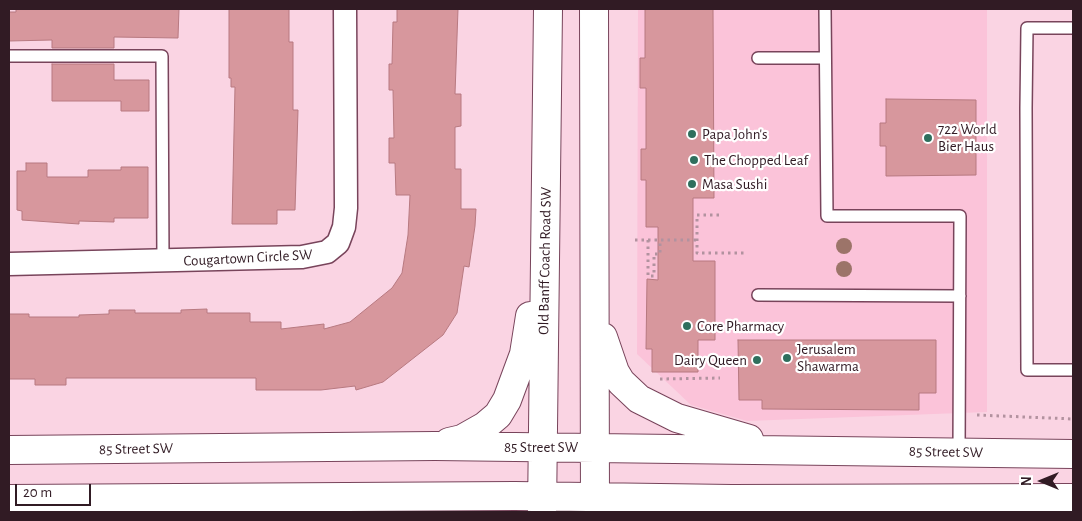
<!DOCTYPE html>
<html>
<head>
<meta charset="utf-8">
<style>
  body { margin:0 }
  #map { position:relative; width:1082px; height:521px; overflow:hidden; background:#fad4e3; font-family:"Alegreya Sans",sans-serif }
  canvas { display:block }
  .frame { position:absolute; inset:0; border:10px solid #311b24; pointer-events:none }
  .north { position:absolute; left:1017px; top:456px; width:50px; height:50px; -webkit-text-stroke:4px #fff; paint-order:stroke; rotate:270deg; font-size:14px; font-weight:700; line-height:20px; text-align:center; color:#311b24 }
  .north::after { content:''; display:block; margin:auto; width:18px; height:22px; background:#311b24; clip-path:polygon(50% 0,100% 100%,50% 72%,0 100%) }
  .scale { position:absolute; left:15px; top:484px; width:76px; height:22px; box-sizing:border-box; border:2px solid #311b24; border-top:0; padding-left:6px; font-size:15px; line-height:18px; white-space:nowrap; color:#311b24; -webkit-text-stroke:4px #fff; paint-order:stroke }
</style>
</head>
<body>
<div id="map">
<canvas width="1082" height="521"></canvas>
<div class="frame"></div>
<div class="north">N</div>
<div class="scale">20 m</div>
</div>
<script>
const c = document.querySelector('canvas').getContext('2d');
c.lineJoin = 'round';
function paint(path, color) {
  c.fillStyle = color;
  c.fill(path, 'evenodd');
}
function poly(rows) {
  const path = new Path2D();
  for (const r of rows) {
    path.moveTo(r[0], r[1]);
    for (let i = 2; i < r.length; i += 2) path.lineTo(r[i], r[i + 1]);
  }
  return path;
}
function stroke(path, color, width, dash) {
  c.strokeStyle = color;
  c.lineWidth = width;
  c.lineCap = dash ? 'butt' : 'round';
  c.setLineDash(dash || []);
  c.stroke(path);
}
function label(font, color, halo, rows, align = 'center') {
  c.font = font + ' "Alegreya Sans",sans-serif';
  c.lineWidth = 4.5;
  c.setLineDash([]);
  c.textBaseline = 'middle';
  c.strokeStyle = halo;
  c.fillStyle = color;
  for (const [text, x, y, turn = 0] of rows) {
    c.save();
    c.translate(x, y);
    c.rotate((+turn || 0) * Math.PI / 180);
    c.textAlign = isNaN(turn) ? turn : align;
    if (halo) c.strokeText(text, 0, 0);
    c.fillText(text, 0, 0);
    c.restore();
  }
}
paint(poly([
  [638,9,987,9,987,412,747,421,691,405,637,354]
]), '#fbc3d9');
const building = poly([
  [16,9,179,9,178,38,114,37,114,48,52,48,52,40,9,41,9,12,16,12,16,9],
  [229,9,289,9,289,42,293,42,293,110,298,110,295,210,277,210,277,224,232,224,235,87,231,87,231,78,229,78,229,9],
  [397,9,458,9,455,94,461,94,461,126,455,127,455,169,461,169,461,209,476,209,475,226,469,267,464,266,457,313,443,335,383,382,356,390,355,386,321,390,256,390,256,378,66,378,66,385,35,385,35,379,9,379,9,314,29,314,29,317,79,317,79,315,109,314,109,310,135,310,135,313,181,313,181,310,207,309,207,313,250,313,250,322,281,322,281,329,324,324,324,329,350,322,392,288,402,273,408,235,410,195,396,195,395,163,389,163,389,138,394,138,393,90,389,90,389,64,392,64,393,22,397,22,397,9],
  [645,9,713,9,714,198,693,198,693,261,715,261,715,340,698,340,698,372,652,372,652,349,646,349,647,279,658,280,658,227,646,227,646,180,641,180,641,149,646,149,646,88,640,88,640,58,645,58,645,9],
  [52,64,114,64,114,80,149,80,149,111,121,111,121,101,52,101,52,64],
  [886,99,976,100,976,175,886,176,886,146,880,146,880,123,886,123,886,99],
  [26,163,47,163,47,177,88,177,88,170,121,170,121,167,148,167,148,218,114,218,114,222,79,221,79,224,22,220,22,211,17,210,17,171,26,171,26,163],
  [738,340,936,340,936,393,919,393,919,410,762,409,762,400,739,400,738,340]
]);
paint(building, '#d7979d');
stroke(building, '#b77980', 1);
const lane = poly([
  [825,9,827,216,960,216,959,452],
  [1073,28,1027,28,1026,108,1027,370,1073,370],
  [9,56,162,56,163,262],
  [758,58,825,58],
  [758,295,960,296]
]);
const street = poly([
  [9,264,302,257,327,252,338,243,344,227,346,208,345,9]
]);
const secondary = poly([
  [594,9,595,512],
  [603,337,615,372,621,382,639,399,677,418,749,439],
  [449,442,462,439,485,426,498,415,507,400,524,354,530,316],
  [9,450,435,446,1073,454],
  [9,499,515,496,732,499,1073,498],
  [542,512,548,9]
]);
stroke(lane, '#78445b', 14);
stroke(street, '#78445b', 25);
stroke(secondary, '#78445b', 30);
stroke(poly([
  [719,215,697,215,697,253,744,253],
  [635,240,697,240],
  [648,240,648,276,654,276,654,254,660,254,660,240],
  [660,379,720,378],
  [977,415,1073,419]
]), '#b2929f', 3, [2.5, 4]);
stroke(lane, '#fff', 11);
stroke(street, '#fff', 22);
stroke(secondary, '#fff', 28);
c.fillStyle = '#9c7469';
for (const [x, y] of [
  [844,246],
  [844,269]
]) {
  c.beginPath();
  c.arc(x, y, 8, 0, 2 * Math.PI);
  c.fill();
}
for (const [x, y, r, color] of [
  [692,134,5,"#2f6f5d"],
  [928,138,5,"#2f6f5d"],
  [694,160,5,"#2f6f5d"],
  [692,184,5,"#2f6f5d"],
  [687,326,5,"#2f6f5d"],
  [787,358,5,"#2f6f5d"],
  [757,360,5,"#2f6f5d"]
]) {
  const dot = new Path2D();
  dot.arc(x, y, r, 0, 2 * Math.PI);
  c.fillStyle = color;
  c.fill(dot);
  stroke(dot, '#fff', 2);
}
label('15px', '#311b24', '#fff', [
  ["722 World",938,129],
  ["Bier Haus",938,146],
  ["Papa John's",702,134],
  ["The Chopped Leaf",704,160],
  ["Masa Sushi",702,184],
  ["Core Pharmacy",697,326],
  ["Jerusalem",797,349],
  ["Shawarma",797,366],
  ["Dairy Queen",747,360,"right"]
], 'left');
label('15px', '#311b24', '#fff', [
  ["Cougartown Circle SW",248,258,-3],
  ["Old Banff Coach Road SW",545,261,-89],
  ["85 Street SW",541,447],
  ["85 Street SW",136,449,-1],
  ["85 Street SW",946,452,1]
]);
</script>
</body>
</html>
